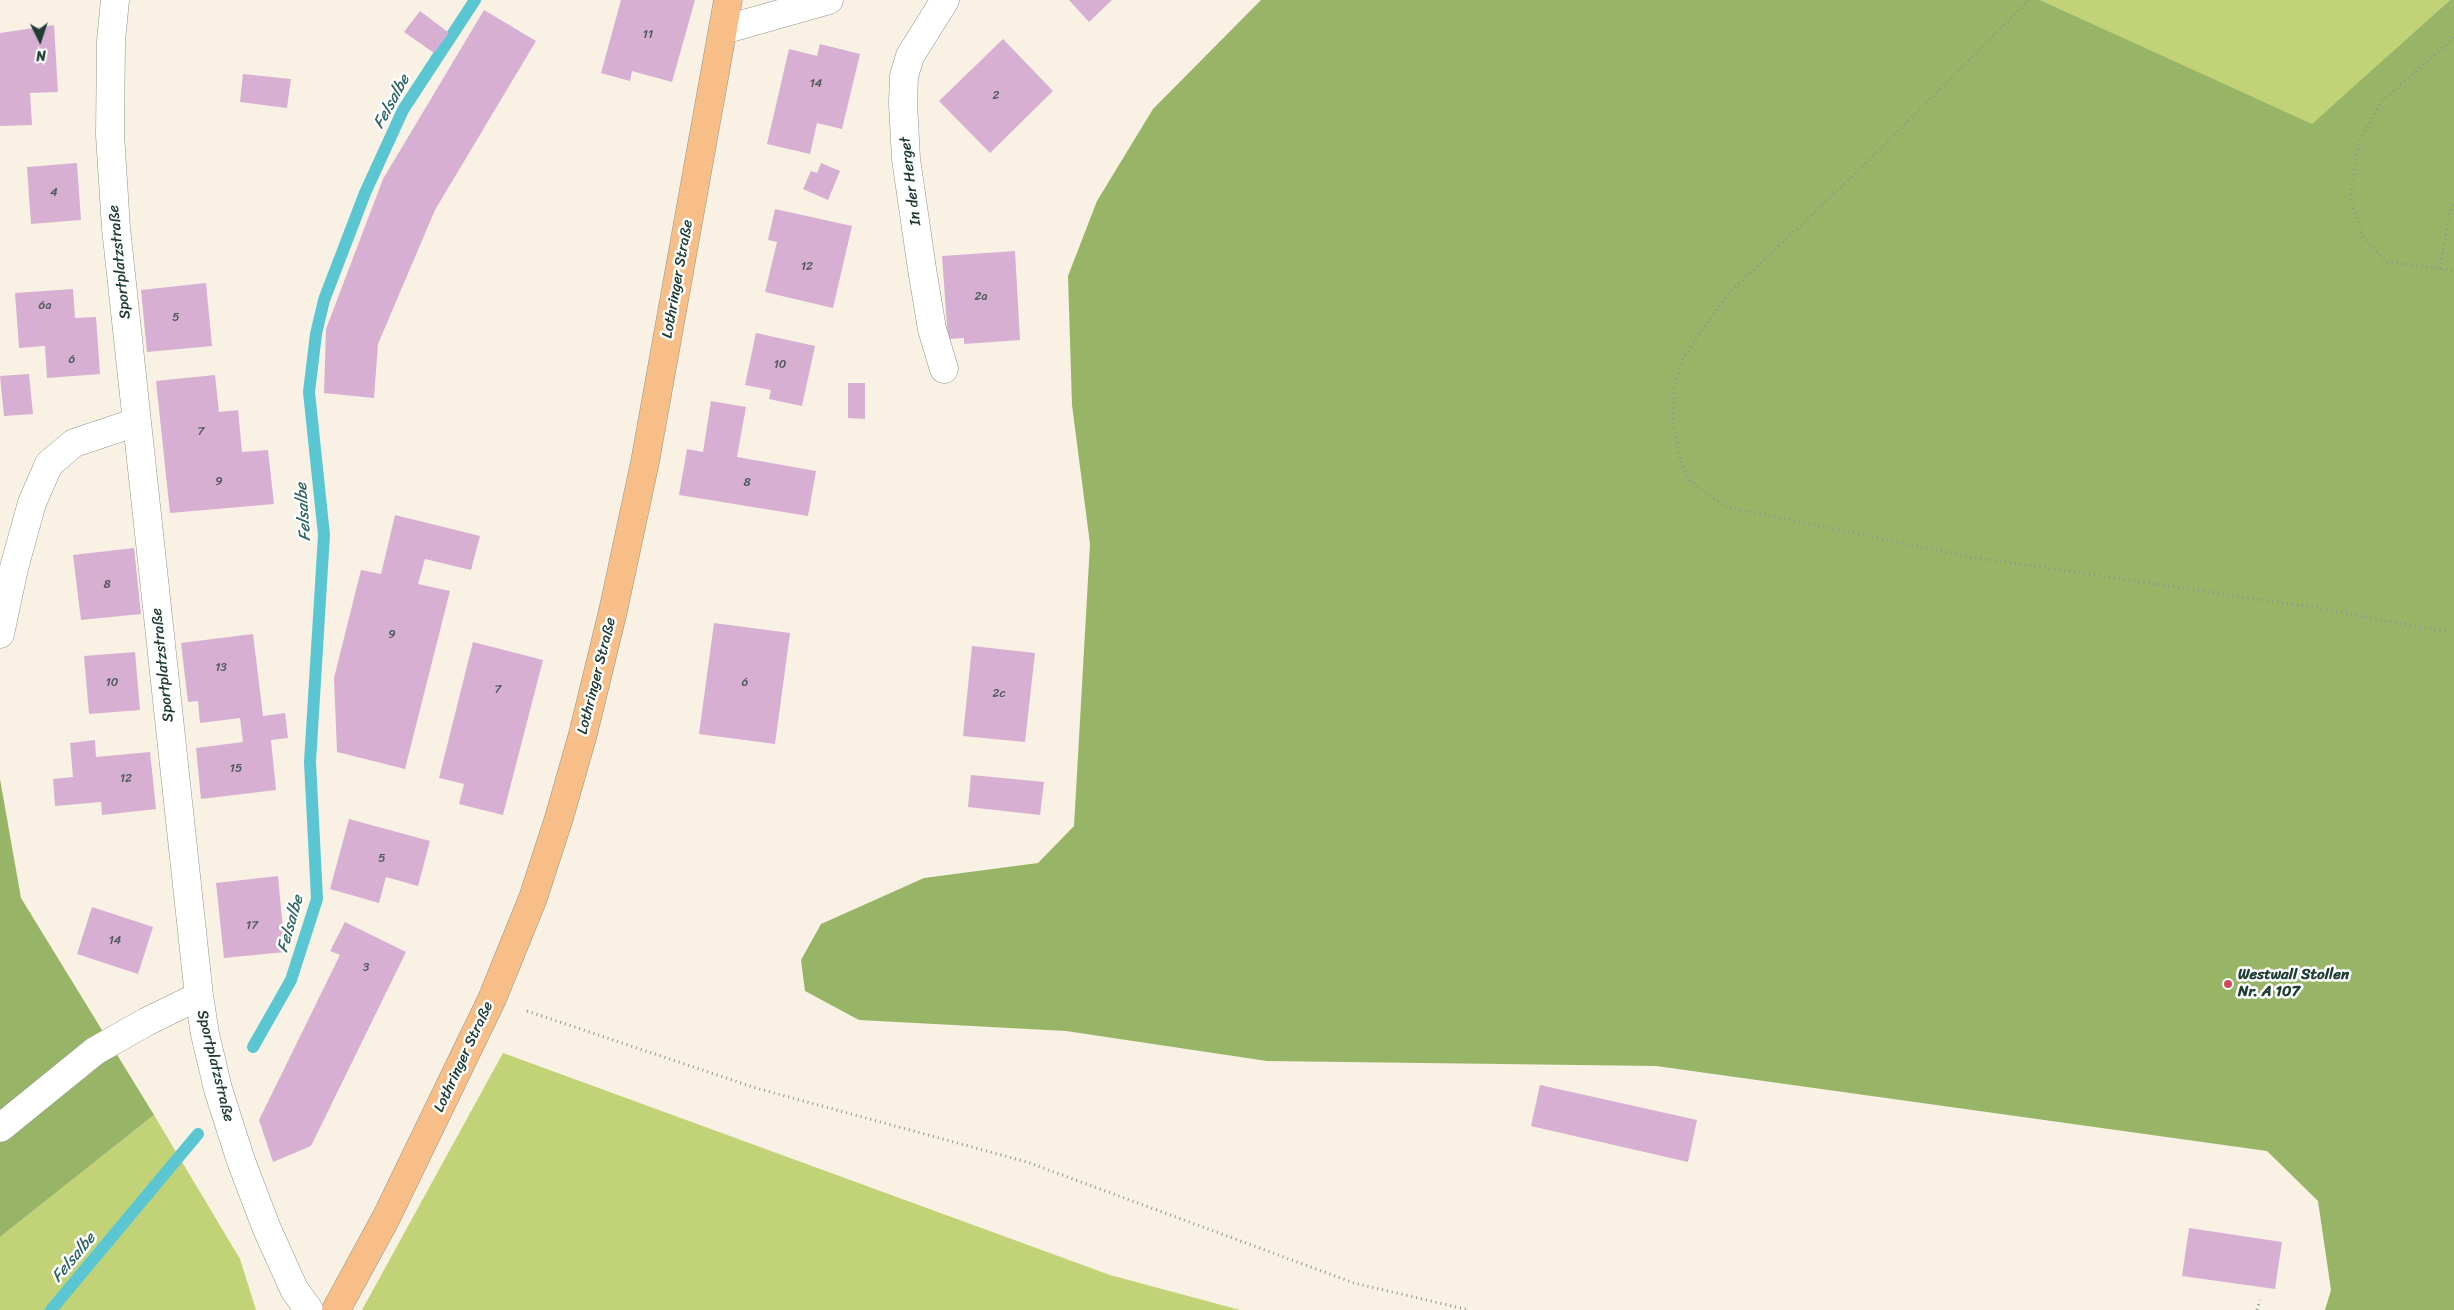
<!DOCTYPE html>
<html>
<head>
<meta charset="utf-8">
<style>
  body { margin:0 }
  #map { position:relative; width:2454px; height:1310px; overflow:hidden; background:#f9f1e3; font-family:Sriracha,sans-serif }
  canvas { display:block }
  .north { position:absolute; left:15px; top:15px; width:50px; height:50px; -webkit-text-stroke:4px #fff; paint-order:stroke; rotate:176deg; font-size:14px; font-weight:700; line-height:20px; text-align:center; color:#1f3d34 }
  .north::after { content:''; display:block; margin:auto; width:18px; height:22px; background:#1f3d34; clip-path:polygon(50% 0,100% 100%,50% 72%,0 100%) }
</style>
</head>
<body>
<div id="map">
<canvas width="2454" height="1310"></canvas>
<div class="north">N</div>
</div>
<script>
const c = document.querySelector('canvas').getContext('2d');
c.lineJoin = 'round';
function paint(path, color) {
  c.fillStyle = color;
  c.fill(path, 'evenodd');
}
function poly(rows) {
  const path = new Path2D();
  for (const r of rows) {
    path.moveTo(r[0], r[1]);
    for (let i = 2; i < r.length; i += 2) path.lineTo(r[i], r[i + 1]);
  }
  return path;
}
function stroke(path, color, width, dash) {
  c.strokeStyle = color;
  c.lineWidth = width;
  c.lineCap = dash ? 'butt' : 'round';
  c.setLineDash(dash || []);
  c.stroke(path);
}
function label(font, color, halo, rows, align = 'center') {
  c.font = font + ' Sriracha,sans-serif';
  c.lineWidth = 5;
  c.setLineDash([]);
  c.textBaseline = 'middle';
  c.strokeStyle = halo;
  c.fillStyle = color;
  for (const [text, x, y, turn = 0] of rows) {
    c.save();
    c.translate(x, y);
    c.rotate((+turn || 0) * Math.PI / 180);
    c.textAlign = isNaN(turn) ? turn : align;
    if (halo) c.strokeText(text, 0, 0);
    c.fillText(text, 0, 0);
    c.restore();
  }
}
paint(poly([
  [2040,0,2450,0,2312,125],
  [503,1053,1110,1275,1240,1310,362,1310],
  [154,1115,240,1259,256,1310,0,1310,0,1237]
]), '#c1d376');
paint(poly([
  [1261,0,2040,0,2312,124,2450,0,2454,0,2454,1310,2325,1310,2331,1290,2318,1201,2267,1151,1656,1066,1267,1061,1066,1031,859,1020,805,991,801,960,821,924,924,878,1038,863,1074,826,1090,544,1072,405,1068,276,1097,201,1153,109],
  [0,779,21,898,154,1115,0,1237]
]), '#98b567');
stroke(poly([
  [253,1047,291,980,317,899,310,762,324,535,309,392,316,334,324,300,365,193,403,110,475,0],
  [51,1310,198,1134]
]), '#5ac6d2', 12);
paint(poly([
  [621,0,695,0,672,82,632,71,630,81,601,73],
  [1069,0,1112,0,1089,22],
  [484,10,536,41,435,210,378,344,374,398,324,393,326,329,383,179],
  [420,11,449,33,434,53,404,32],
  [54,25,58,92,30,93,32,125,0,126,0,33],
  [1003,39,1053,91,990,153,939,101],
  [820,44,860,54,842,129,817,123,810,154,767,144,789,49,817,56],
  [243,74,291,79,287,108,240,102],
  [77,163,81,220,31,224,27,167],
  [821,163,840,171,828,200,803,189,811,171,817,173],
  [775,209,852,226,833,308,765,292,777,242,768,240],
  [1015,251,1020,340,964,344,964,338,948,339,942,256],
  [206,283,212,346,147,352,141,290],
  [73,289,75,318,96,317,100,374,47,378,45,346,19,348,15,293],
  [756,333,815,346,802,406,769,399,771,390,745,385],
  [29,374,33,414,4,416,0,376],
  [215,375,219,412,238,410,242,452,268,450,274,504,170,513,156,381],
  [848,383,865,383,865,419,848,418],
  [711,401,746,407,737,457,816,471,808,516,679,495,687,449,703,452],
  [395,515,480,536,471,570,425,559,418,584,450,591,405,769,337,752,334,678,361,570,381,574],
  [134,548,141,614,81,620,73,555],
  [714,623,790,633,775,744,699,734],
  [253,634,263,716,285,713,288,738,271,740,276,790,201,799,196,748,243,742,240,718,200,723,198,701,188,702,181,643],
  [473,642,543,660,503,815,459,804,464,784,439,778],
  [972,646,1035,653,1025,742,963,736],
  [135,652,140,710,89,714,84,656],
  [95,740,96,757,150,752,156,809,102,815,101,802,55,806,53,779,73,777,70,743],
  [971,775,1044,782,1040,815,968,807],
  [349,819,430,841,418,886,386,877,379,903,330,889],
  [278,876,285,952,224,958,216,883],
  [92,907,153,927,138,974,77,954],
  [345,922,406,952,311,1146,273,1162,259,1120,340,955,330,951],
  [1540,1085,1697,1120,1688,1162,1531,1126],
  [2189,1228,2282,1242,2275,1289,2182,1276]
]), '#d7afd2');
const minor = poly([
  [115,0,111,41,110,135,116,228,199,996,205,1034,218,1089,241,1161,267,1229,294,1289,309,1310],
  [723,30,829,0],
  [944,369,932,329,922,269,906,159,903,103,904,76,910,56,945,0],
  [0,634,14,568,32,503,49,464,74,443,137,422],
  [0,1128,95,1051,146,1022,199,996]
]);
const major = poly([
  [336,1310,386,1218,492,999,533,898,559,818,583,734,613,611,645,462,728,0]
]);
stroke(minor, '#8c978c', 29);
stroke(major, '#8c978c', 29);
stroke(poly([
  [2029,0,1858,171,1726,296,1683,358,1674,389,1673,423,1680,459,1690,481,1726,507,1971,557,2311,607,2454,633],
  [2454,38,2382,101,2359,141,2350,197,2363,237,2387,262,2454,270],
  [2440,269,2450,211,2454,204],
  [527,1011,756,1088,1027,1162,1354,1283,1469,1310],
  [2257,1310,2260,1300]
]), '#8c978c', 3, [1, 4]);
stroke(minor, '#fff', 28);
stroke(major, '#f7be88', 28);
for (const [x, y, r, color] of [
  [2228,984,5,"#d1495b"]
]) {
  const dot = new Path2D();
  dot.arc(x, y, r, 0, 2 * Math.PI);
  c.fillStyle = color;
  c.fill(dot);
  stroke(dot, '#fff', 2);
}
label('12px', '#4d5a5c', null, [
  ["11",648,35],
  ["14",816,84],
  ["2",996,96],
  ["4",54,193],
  ["12",807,267],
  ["2a",981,297],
  ["6a",45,306],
  ["5",176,318],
  ["6",72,360],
  ["10",780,365],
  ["7",201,432],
  ["9",219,482],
  ["8",747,483],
  ["8",107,585],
  ["9",392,635],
  ["13",221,668],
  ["10",112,683],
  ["6",745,683],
  ["7",498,690],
  ["2c",999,694],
  ["15",236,769],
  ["12",126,779],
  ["5",382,859],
  ["17",252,926],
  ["14",115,941],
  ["3",366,968]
]);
label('15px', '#1f3d34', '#fff', [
  ["In der Herget",911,181,-97],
  ["Sportplatzstraße",120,262,-96],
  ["Lothringer Straße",678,279,-80],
  ["Sportplatzstraße",163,665,-96],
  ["Lothringer Straße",597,676,-76],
  ["Lothringer Straße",464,1057,-65],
  ["Sportplatzstraße",215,1066,76]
]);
label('bold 15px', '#1f3d34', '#fff', [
  ["Westwall Stollen",2238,975],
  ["Nr. A 107",2238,992]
], 'left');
label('italic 16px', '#316663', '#fff', [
  ["Felsalbe",392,102,-61],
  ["Felsalbe",304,512,-94],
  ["Felsalbe",291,924,-74],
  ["Felsalbe",74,1258,-50]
]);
</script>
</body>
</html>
